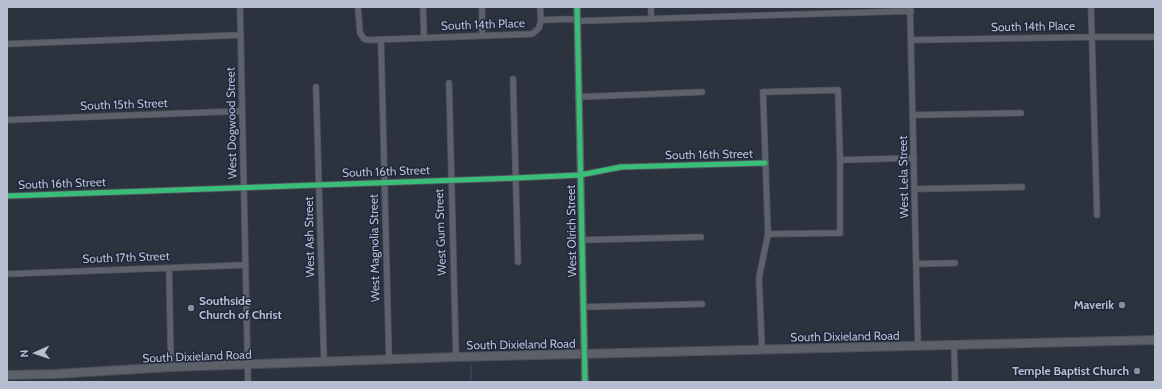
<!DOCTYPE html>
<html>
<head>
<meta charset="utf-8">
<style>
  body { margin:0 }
  #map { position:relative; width:1162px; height:389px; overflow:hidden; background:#2c323e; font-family:Cabin,sans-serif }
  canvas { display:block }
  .frame { position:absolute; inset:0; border:8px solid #b7becf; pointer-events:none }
  .north { position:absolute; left:16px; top:333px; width:40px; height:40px; -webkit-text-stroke:3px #1e273b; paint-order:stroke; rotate:267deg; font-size:11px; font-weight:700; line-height:16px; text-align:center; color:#b7becf }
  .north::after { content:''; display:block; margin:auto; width:14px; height:18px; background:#b7becf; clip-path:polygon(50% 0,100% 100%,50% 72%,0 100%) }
</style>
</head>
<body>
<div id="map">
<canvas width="1162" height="389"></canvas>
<div class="frame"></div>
<div class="north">N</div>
</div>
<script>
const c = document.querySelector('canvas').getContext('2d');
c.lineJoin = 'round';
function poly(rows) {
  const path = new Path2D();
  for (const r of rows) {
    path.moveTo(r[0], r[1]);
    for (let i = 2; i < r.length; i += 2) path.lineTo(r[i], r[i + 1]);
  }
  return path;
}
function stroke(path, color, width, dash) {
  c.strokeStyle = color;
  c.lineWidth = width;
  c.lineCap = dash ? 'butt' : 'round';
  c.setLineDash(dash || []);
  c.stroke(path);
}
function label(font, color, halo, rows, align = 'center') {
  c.font = font + ' Cabin,sans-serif';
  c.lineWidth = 3;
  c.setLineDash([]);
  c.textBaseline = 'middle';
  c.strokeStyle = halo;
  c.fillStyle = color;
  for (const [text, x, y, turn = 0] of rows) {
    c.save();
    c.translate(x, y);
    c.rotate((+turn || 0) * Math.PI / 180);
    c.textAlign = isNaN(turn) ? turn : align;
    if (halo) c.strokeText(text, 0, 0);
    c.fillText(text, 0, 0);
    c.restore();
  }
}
stroke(poly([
  [471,366,471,382]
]), '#344469', 1.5);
const minor = poly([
  [240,7,248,382],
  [358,7,360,33,364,39,369,40,532,34,539,28,541,20,571,19,577,21,911,11],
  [423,7,424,38],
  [482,7,482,36],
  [540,7,541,20],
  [651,7,651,18],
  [910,7,918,346],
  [1091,7,1097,215],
  [381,40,389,360],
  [912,40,1092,37,1155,37],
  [7,44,241,35],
  [513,79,518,262],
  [449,83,456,357],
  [316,87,324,361],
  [578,97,702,92],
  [913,115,1021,113],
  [7,120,242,111],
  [840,160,914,158],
  [915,189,1022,187],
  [7,196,516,178,580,175,621,167,765,163],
  [582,240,701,237],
  [916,264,955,263],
  [169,268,171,367],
  [7,274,246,265],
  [583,307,702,304],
  [954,345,955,382],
  [762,349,759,278,768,234,763,92,838,90,840,160,840,233,768,234]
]);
const tertiary = poly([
  [577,7,585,382]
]);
const secondary = poly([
  [7,375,55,374,171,367,456,357,1155,340]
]);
stroke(minor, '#4b4f58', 7);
stroke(tertiary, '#4b4f58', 8);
stroke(secondary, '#4b4f58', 10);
stroke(minor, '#5d616b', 5.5);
stroke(tertiary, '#5d616b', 7);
stroke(secondary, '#5c6069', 8);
stroke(poly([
  [577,7,585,382],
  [7,196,516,178,580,175,621,167,765,163]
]), '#3abd76', 5);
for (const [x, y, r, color] of [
  [1122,305,4,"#868d9c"],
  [191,308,4,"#868d9c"],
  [1137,371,4,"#868d9c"]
]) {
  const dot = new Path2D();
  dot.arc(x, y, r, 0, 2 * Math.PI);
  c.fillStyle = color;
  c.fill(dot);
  stroke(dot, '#1e273b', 1.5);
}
label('12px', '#b7becf', '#1e273b', [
  ["South 14th Place",483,25,-2],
  ["South 14th Place",1033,27,-1],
  ["South 15th Street",124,105,-2],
  ["West Dogwood Street",232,123,-91],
  ["South 16th Street",709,155,-1],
  ["South 16th Street",386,172,-2],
  ["West Lela Street",904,177,-91],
  ["South 16th Street",62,184,-2],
  ["West Olrich Street",572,231,-91],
  ["West Gum Street",441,232,-92],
  ["West Ash Street",310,237,-91],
  ["West Magnolia Street",375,248,-91],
  ["South 17th Street",126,258,-2],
  ["South Dixieland Road",845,337,-1],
  ["South Dixieland Road",521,345,-1],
  ["South Dixieland Road",197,357,-2]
]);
label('bold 12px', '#b7becf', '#1e273b', [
  ["Southside",199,301,"left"],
  ["Church of Christ",199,315,"left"],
  ["Maverik",1114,305],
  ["Temple Baptist Church",1129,371]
], 'right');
</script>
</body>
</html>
